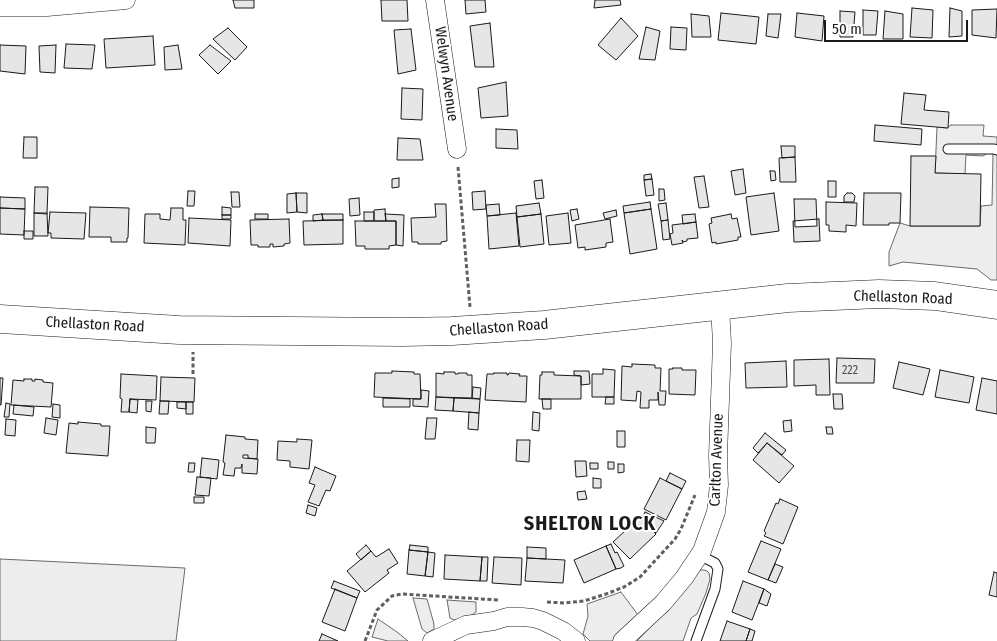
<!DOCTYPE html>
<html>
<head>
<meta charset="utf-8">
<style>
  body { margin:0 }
  #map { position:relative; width:997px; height:641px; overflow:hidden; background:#fff; font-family:"Fira Sans Condensed",sans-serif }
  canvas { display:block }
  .scale { position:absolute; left:824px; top:20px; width:144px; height:22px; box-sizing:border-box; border:2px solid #1a1a1a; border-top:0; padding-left:6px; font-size:15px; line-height:18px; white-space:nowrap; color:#1a1a1a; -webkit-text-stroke:4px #fff; paint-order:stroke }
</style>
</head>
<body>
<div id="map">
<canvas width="997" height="641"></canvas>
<div class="scale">50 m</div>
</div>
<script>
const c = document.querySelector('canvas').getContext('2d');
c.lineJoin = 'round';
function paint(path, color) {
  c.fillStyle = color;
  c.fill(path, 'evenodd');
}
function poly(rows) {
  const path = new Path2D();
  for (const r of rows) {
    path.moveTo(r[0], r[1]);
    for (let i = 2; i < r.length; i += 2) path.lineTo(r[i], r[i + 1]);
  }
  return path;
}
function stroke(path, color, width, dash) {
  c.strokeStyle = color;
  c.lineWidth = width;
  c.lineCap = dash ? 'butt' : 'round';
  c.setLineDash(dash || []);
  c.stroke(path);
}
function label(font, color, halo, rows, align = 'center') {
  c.font = font + ' "Fira Sans Condensed",sans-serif';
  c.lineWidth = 4;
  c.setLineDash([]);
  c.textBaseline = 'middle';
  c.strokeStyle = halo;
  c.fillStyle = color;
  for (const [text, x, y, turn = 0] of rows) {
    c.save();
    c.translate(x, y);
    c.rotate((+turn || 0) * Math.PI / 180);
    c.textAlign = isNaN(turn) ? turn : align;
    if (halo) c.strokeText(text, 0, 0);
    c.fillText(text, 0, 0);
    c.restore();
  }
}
const built = poly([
  [951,125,984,125,983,136,997,137,997,280,991,280,977,269,903,262,889,266,889,252,900,223,910,226,980,226,981,206,992,205,993,156,991,152,989,152,983,156,966,155,965,174,935,173,937,127,947,128,951,125],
  [0,559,185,568,176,641,0,641,0,559],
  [700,570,704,570,707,571,709,573,710,579,706,593,697,614,691,618,683,641,637,641,678,598,697,572,700,570],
  [621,592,638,615,628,628,613,641,590,641,583,634,588,616,587,604,621,592],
  [413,598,427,599,434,624,434,629,427,633,422,629,413,598],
  [447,600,476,602,476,612,472,615,454,620,450,618,447,600],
  [378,619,397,632,408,641,388,641,372,637,378,619]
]);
paint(built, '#ededed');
stroke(built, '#6a6a6a', 1);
const building = poly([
  [233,0,254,0,254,8,235,8,233,0],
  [381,0,407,0,408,21,382,21,381,0],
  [465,0,485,0,486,12,466,14,465,0],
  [595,0,620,0,621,5,594,8,595,0],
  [912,8,933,10,932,38,910,37,912,8],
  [950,8,962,11,962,36,949,37,950,8],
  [997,9,996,38,972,35,972,10,997,9],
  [863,10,878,11,876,35,863,35,863,10],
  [840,11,855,12,853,37,840,37,840,11],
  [885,11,903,14,903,39,883,39,885,11],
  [721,13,759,17,756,44,718,40,721,13],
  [797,13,824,16,822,41,795,37,797,13],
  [691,14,709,16,711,37,692,37,691,14],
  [768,14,781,14,778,38,766,36,768,14],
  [621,18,638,36,616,60,598,45,621,18],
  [490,23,494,67,475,67,470,26,490,23],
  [646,27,660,31,655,60,639,59,646,27],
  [671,27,687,28,686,50,670,49,671,27],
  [228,28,247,47,235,60,213,39,228,28],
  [411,29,416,70,398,74,394,30,411,29],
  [153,36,155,65,106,68,104,39,153,36],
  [66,44,95,45,92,69,64,68,66,44],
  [0,45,26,46,25,74,0,71,0,45],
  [56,45,55,73,40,72,39,46,56,45],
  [178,45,182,69,165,70,164,47,178,45],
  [210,45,231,61,218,74,199,55,210,45],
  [506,82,508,116,481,118,478,88,506,82],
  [402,88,423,89,422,120,401,119,402,88],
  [904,93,926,95,924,110,949,112,948,128,901,124,904,93],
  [875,125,922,129,921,145,874,141,875,125],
  [496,129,517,130,518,149,496,148,496,129],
  [24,137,37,137,37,158,23,158,24,137],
  [398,138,420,139,423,160,397,160,398,138],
  [781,146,795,146,795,157,782,158,781,146],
  [911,156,936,156,935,173,981,174,980,226,910,226,911,156],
  [795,157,796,182,780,182,779,158,795,157],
  [743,169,746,193,735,195,731,171,743,169],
  [770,171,775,171,776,180,771,181,770,171],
  [651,174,652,179,644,180,644,175,651,174],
  [704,176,709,207,699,208,694,177,704,176],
  [399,178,399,187,392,188,392,179,399,178],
  [652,179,654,195,646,196,644,180,652,179],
  [542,180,544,198,536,199,534,181,542,180],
  [828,181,836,181,836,197,828,197,828,181],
  [35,187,48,187,47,214,34,213,35,187],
  [659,189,664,189,665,200,659,201,659,189],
  [188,191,195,191,194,206,187,206,188,191],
  [485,191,486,209,473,210,472,192,485,191],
  [231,192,239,192,240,207,232,207,231,192],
  [296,193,307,193,307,213,297,212,296,193],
  [296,193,297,212,287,213,287,194,296,193],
  [774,193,779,231,751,235,746,197,774,193],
  [847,193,852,193,855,196,854,202,844,202,844,196,847,193],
  [864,193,901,193,900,223,889,223,889,225,863,225,864,193],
  [0,197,25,198,25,209,0,208,0,197],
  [359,198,360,215,350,216,349,199,359,198],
  [794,199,816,199,817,226,795,227,794,199],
  [650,202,651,209,624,213,623,206,650,202],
  [826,202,857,203,856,226,846,225,846,232,829,231,829,225,826,225,826,202],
  [539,203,541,214,517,217,516,206,539,203],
  [666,203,668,220,661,221,658,204,666,203],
  [435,204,446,204,447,241,441,242,441,244,418,244,418,242,412,242,411,218,436,217,435,204],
  [499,204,500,215,487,216,486,205,499,204],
  [90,207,129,208,128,238,127,238,127,242,111,242,111,237,89,237,90,207],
  [222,207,231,208,231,215,222,215,222,207],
  [0,208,25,209,24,235,0,234,0,208],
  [171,208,183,208,183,220,186,220,185,245,144,243,145,214,160,214,160,219,170,220,171,208],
  [385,209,386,221,374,221,374,210,385,209],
  [577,209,579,219,572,221,570,210,577,209],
  [651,209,657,249,630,254,624,213,651,209],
  [616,210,617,216,605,219,603,213,616,210],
  [50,212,86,213,84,239,51,238,51,233,48,233,50,212],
  [364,212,374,212,374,221,364,221,364,212],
  [34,213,47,213,48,236,34,236,34,213],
  [516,213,519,246,489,249,487,216,516,213],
  [568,213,571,243,549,245,546,216,568,213],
  [255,214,268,214,268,219,255,219,255,214],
  [322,214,323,220,313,221,313,215,322,214],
  [322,214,343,214,343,220,323,220,322,214],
  [385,214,404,215,403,246,396,245,396,221,386,221,385,214],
  [541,214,544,244,520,247,517,217,541,214],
  [695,214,696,222,683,224,682,215,695,214],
  [731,214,732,219,737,218,741,237,738,237,738,240,716,244,716,242,712,243,709,224,712,223,711,218,731,214],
  [222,215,231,215,231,219,222,219,222,215],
  [189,218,231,220,230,246,188,243,189,218],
  [289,219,290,243,284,244,284,246,273,247,273,244,270,244,270,247,258,247,258,245,251,245,250,220,289,219],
  [610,219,613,242,606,243,606,247,585,250,585,247,578,248,575,225,610,219],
  [819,219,820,241,794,242,793,221,819,219],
  [343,220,343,244,304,245,303,221,343,220],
  [668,220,670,239,663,240,661,221,668,220],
  [355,221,396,221,396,245,389,246,389,249,365,249,365,246,356,246,355,221],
  [696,222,698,238,687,239,687,241,683,242,682,240,683,243,672,245,670,234,673,233,672,225,696,222],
  [24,231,33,231,33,239,24,239,24,231],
  [837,358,875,359,874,383,836,383,837,358],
  [829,359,830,395,816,395,816,385,794,386,794,360,829,359],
  [786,361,787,387,746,388,745,363,786,361],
  [899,362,930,369,923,395,893,388,899,362],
  [632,364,655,365,655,368,661,368,660,391,666,391,665,405,659,405,658,392,658,400,649,400,649,408,640,408,641,392,637,391,636,401,621,400,622,366,632,367,632,364],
  [673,368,682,368,682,370,696,370,695,395,669,394,669,369,673,369,673,368],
  [603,369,615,370,614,397,592,397,592,374,603,374,603,369],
  [940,370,974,377,969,403,935,397,940,370],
  [392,371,414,372,414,374,420,374,421,399,374,397,375,373,392,373,392,371],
  [574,371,589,371,590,384,581,385,581,376,574,375,574,371],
  [444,372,455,372,455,374,458,374,458,373,467,373,467,375,472,375,472,398,436,397,436,373,444,374,444,372],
  [542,372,554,372,554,375,581,376,581,399,539,399,540,375,542,375,542,372],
  [494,373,507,373,507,375,508,375,509,373,520,374,519,376,527,376,526,402,485,400,487,374,494,374,494,373],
  [121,374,157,376,156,400,130,399,129,412,121,412,122,399,120,398,121,374],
  [161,377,195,378,194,402,160,401,161,377],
  [0,378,3,378,1,405,0,405,0,378],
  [982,378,997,381,997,414,976,410,982,378],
  [24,379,32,379,32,381,35,381,35,379,43,380,43,382,53,383,51,407,11,405,13,380,24,381,24,379],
  [473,387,481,388,480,399,472,398,473,387],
  [421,390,429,391,428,407,413,406,413,399,421,399,421,390],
  [833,394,842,394,843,409,834,409,833,394],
  [436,397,454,398,453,411,435,410,436,397],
  [606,397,614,397,614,404,605,404,606,397],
  [383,398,410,399,410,407,383,407,383,398],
  [454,398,480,399,479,413,453,411,454,398],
  [130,399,138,400,137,413,129,412,130,399],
  [542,399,551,399,551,409,543,409,542,399],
  [146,401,152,401,151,412,146,411,146,401],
  [160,401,169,401,168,414,159,414,160,401],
  [177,402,186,402,186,409,177,408,177,402],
  [186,402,193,402,193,414,186,414,186,402],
  [6,403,10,404,9,417,4,417,6,403],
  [53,404,60,405,60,418,52,417,53,404],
  [14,405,34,407,33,416,13,414,14,405],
  [469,412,479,413,478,430,468,429,469,412],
  [533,412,540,413,539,431,532,430,533,412],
  [46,418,58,420,56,435,44,433,46,418],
  [427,418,437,418,435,439,425,439,427,418],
  [6,419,16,420,15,436,5,435,6,419],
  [791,420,792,431,784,432,783,421,791,420],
  [78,422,101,424,101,426,110,426,108,456,66,453,69,423,78,424,78,422],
  [146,427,156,428,155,443,146,443,146,427],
  [826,427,832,427,833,434,827,434,826,427],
  [617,431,625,431,625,447,617,447,617,431],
  [765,433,786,450,782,455,767,443,758,453,753,448,765,433],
  [226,435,245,437,245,439,258,440,257,459,248,458,248,455,243,455,243,458,258,459,257,474,242,473,242,464,241,468,235,468,234,476,223,475,225,463,223,462,226,435],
  [297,439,312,440,309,469,290,467,290,461,277,460,278,441,297,442,297,439],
  [517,440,530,440,529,462,516,461,517,440],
  [767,443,794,466,779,483,753,460,767,443],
  [202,458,219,460,217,479,200,477,202,458],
  [575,461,586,461,587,476,576,477,575,461],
  [608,462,614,462,614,469,608,469,608,462],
  [189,463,195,463,194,472,188,472,189,463],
  [590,463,598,463,598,469,590,469,590,463],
  [618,464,624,464,624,472,618,473,618,464],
  [315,467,336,476,330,491,326,490,319,506,308,502,315,485,309,483,315,467],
  [670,473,686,481,682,489,666,481,670,473],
  [197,477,211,478,209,496,195,495,197,477],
  [593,478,601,479,601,488,593,488,593,478],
  [660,478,682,489,666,520,644,509,660,478],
  [585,491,587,499,578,500,577,492,585,491],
  [194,497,204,497,204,503,194,503,194,497],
  [780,499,798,507,783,544,764,536,766,533,764,531,776,503,778,504,780,499],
  [308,505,317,508,315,516,306,513,308,505],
  [645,512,664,521,656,533,642,518,645,512],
  [640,517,656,534,630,559,613,542,640,517],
  [761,541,781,549,768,580,748,572,761,541],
  [611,544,615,553,617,552,624,566,621,568,616,569,606,546,611,544],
  [366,545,371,551,361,560,356,554,366,545],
  [410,545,428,547,428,552,409,550,410,545],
  [606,546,616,569,584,583,574,560,606,546],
  [527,547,546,548,546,559,527,558,527,547],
  [389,549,398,563,387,570,389,573,365,592,347,571,371,551,376,557,389,549],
  [409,550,428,552,425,576,407,574,409,550],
  [428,552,435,553,433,577,425,576,428,552],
  [445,555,482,557,480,581,444,579,445,555],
  [482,557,488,557,487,581,480,581,482,557],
  [494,557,522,558,521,585,492,583,494,557],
  [527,558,565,560,563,583,525,581,527,558],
  [775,564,783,567,776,583,768,580,775,564],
  [994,572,997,573,997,597,989,595,994,572],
  [334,581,360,591,357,598,331,588,334,581],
  [743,581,764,589,752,620,732,612,743,581],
  [335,589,357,598,345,631,322,622,335,589],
  [764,589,771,594,767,606,759,603,764,589],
  [727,621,750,629,746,641,720,641,727,621],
  [750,629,755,631,752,641,746,641,750,629],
  [322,634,338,641,319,641,322,634]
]);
paint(building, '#e6e6e6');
stroke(building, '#1a1a1a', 1);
const service = poly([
  [948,149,994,149,997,150],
  [696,641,715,589,718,569,715,563,699,555]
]);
const minor = poly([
  [435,0,457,149],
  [0,7,47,7,126,0],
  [432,641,466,625,494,621,507,617,522,617,533,618,543,621,563,631,576,641],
  [622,641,663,603,684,578,702,551,716,512,719,485,718,456,722,343,720,307]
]);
const primary = poly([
  [0,319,179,330,402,332,452,331,544,325,788,298,879,294,935,296,997,305]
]);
stroke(service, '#1a1a1a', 11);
stroke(minor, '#1a1a1a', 19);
stroke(primary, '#1a1a1a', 29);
stroke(poly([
  [458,167,470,307],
  [193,374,193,352],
  [547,602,564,603,584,601,606,594,624,587,640,577,675,539,681,529,695,495],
  [365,641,377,610,392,596,402,594,498,600]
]), '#5f5f5f', 3, [4, 2.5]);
stroke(service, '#fff', 9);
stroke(minor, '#fff', 18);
stroke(primary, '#fff', 28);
label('12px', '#4d4d4d', null, [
  ["222",850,371]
]);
label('15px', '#1a1a1a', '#fff', [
  ["Welwyn Avenue",446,74,82],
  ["Chellaston Road",903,298,2],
  ["Chellaston Road",95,325,3],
  ["Chellaston Road",499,328,-4],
  ["Carlton Avenue",717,460,-88]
]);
c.letterSpacing = '1px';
label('bold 20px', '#1a1a1a', '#fff', [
  ["SHELTON LOCK",590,524]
]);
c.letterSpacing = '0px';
</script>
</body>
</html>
